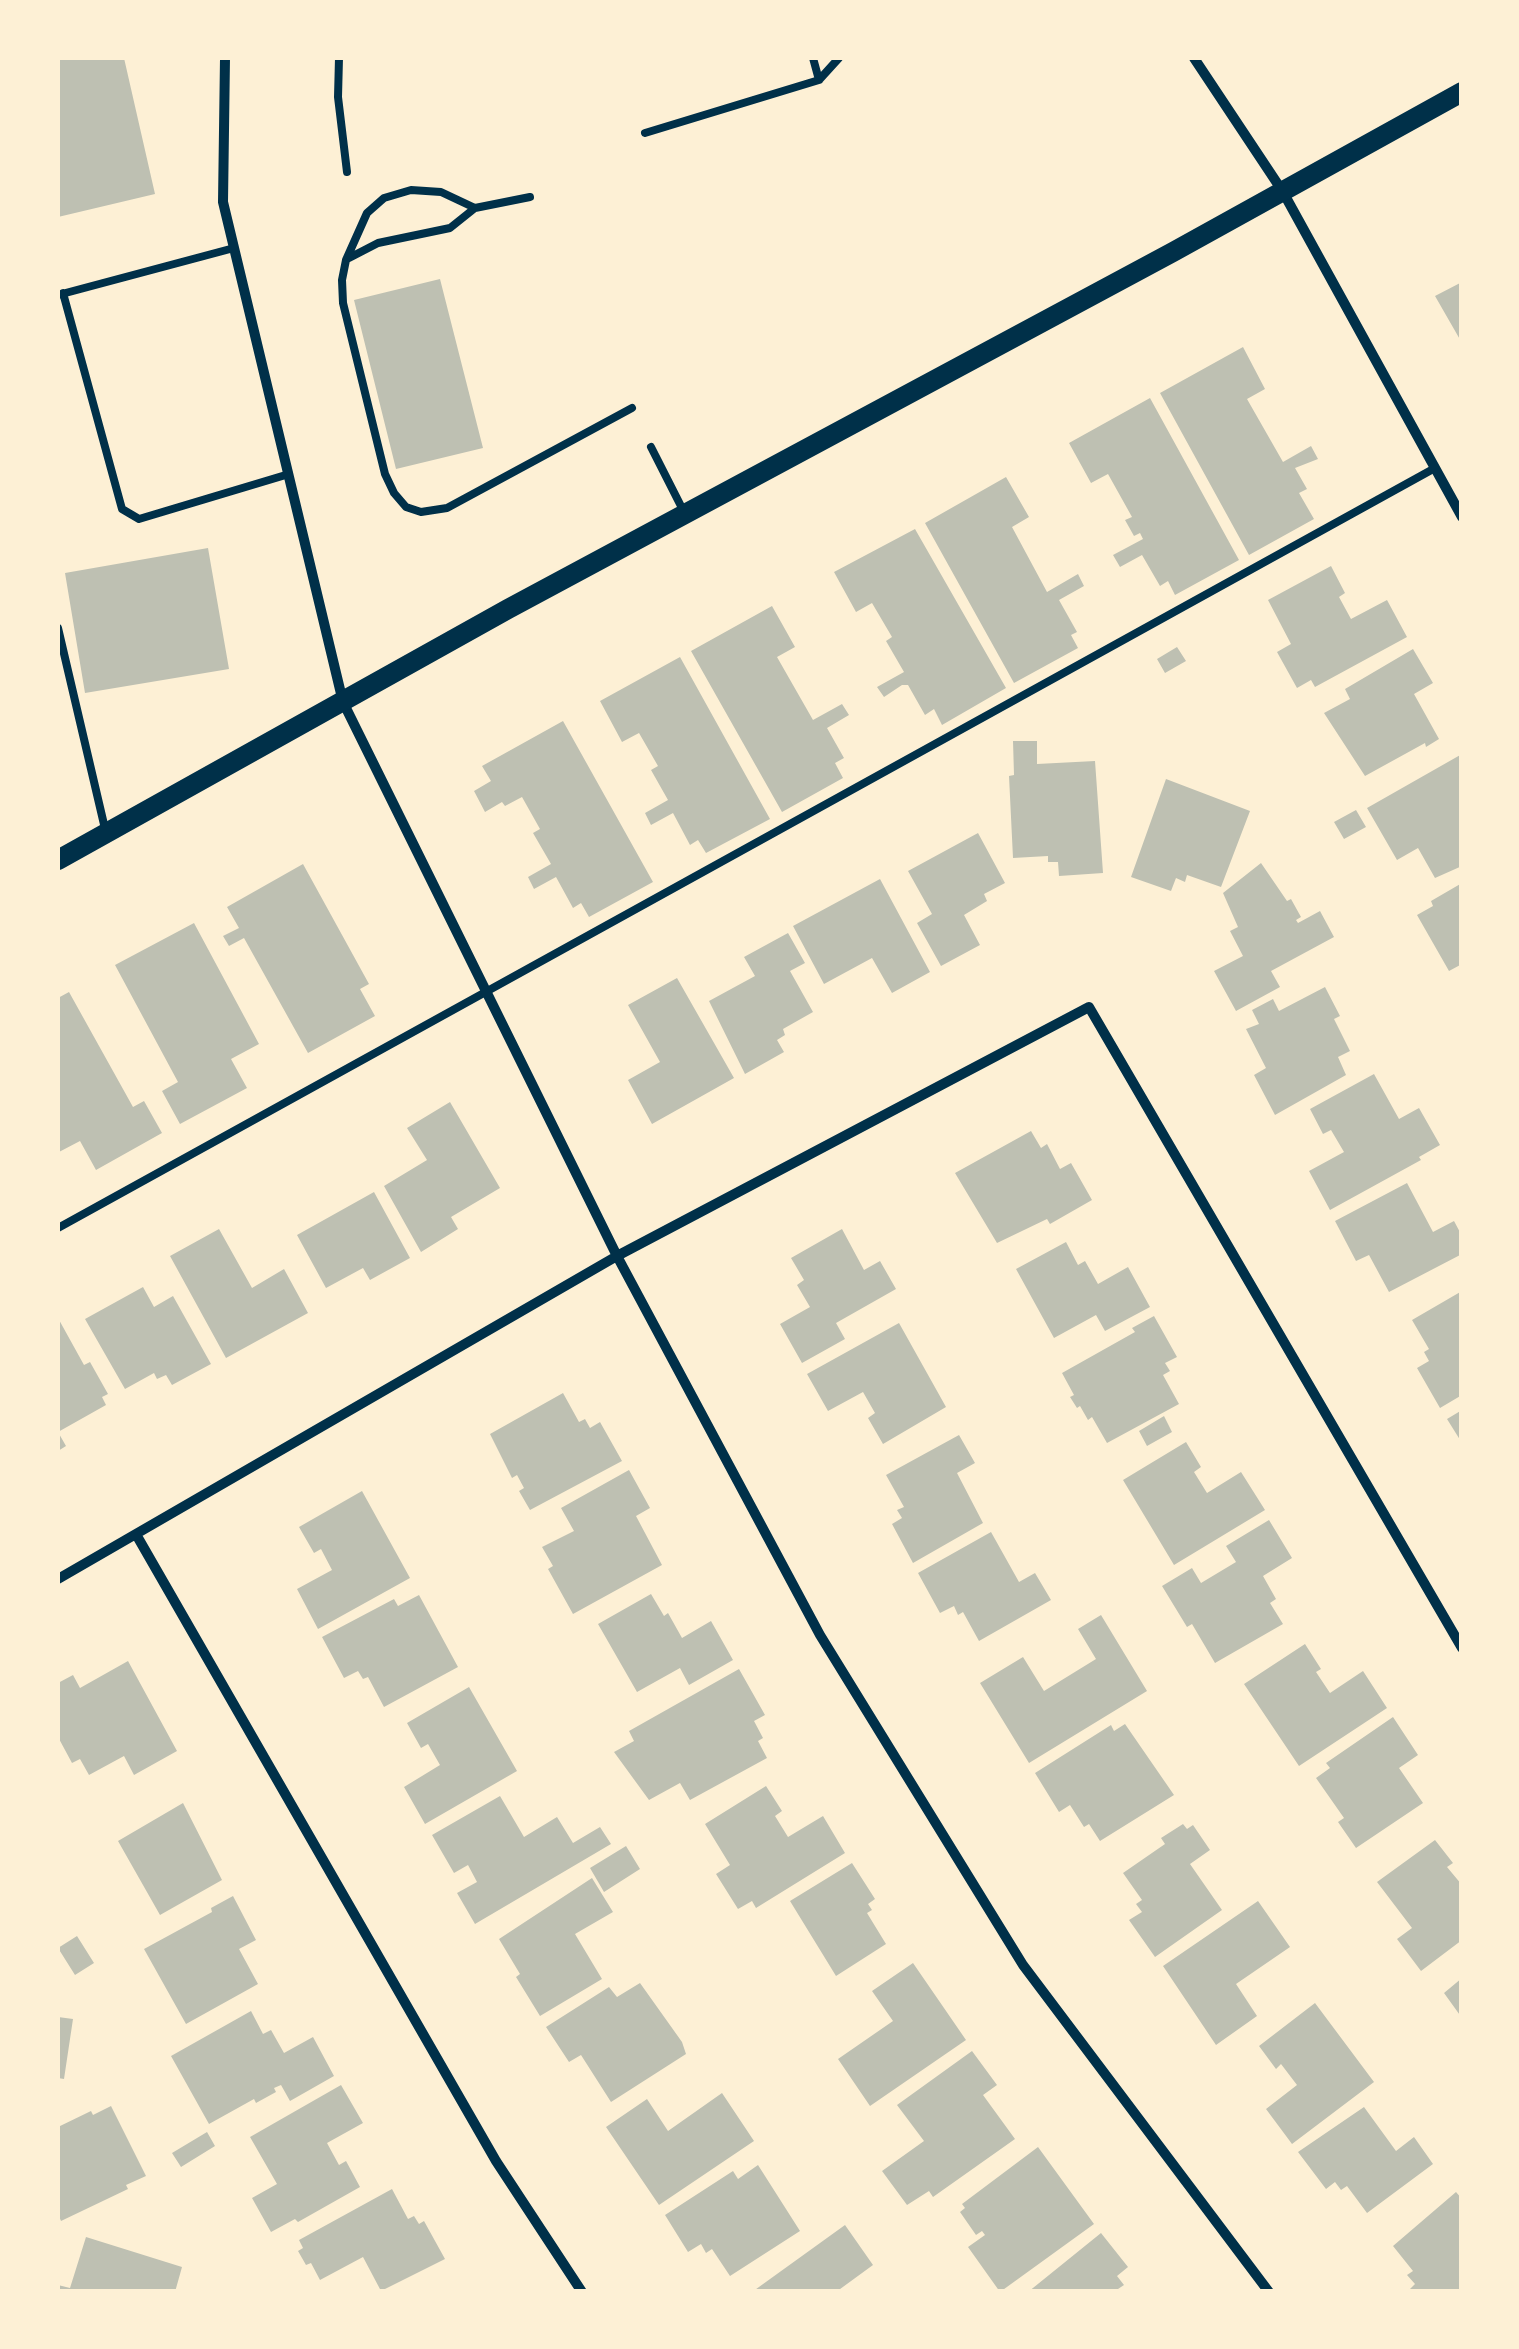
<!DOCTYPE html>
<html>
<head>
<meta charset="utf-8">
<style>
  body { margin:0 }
  #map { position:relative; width:1519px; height:2349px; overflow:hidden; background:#fdf0d5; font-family:Ubuntu,sans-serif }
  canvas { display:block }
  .frame { position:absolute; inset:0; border:60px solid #fdf0d5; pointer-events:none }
</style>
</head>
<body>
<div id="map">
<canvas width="1519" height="2349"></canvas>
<div class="frame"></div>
</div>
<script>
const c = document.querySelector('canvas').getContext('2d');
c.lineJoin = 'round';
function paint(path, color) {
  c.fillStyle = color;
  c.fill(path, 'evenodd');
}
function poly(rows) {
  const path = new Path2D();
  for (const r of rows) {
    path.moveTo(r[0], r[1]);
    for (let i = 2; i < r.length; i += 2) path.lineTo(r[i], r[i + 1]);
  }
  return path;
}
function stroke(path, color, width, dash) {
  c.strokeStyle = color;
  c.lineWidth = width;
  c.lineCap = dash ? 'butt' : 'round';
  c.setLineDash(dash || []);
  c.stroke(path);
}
paint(poly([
  [58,58,124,58,155,194,58,217],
  [440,279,483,448,396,469,354,300],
  [1462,282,1462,343,1435,296],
  [1243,347,1265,389,1247,399,1283,462,1311,446,1318,459,1295,468,1307,489,1299,493,1314,519,1249,555,1160,393],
  [1150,398,1239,560,1175,595,1168,581,1160,586,1142,555,1120,567,1113,555,1143,539,1140,533,1134,536,1125,520,1132,517,1108,474,1091,483,1069,443],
  [1006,477,1029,517,1012,527,1047,592,1078,574,1084,586,1059,600,1077,632,1071,635,1078,648,1014,683,925,523],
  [915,529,1006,688,942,725,934,709,925,715,908,685,902,685,884,697,877,687,904,672,886,641,892,637,872,603,856,612,834,572],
  [208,548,229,669,85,693,65,573],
  [1331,566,1345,593,1339,597,1351,619,1387,600,1407,637,1315,687,1311,680,1297,688,1277,652,1291,644,1268,600],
  [772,606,795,647,777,657,813,720,842,704,849,715,827,728,844,758,835,763,843,778,782,812,691,651],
  [1177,647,1186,661,1165,673,1157,659],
  [1413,649,1433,683,1414,694,1439,739,1426,747,1425,743,1365,776,1324,713,1350,699,1345,689],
  [680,657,770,819,706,853,698,840,690,845,673,813,651,825,645,813,668,800,651,770,658,766,639,733,622,742,600,701],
  [563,721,653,882,589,917,581,903,573,908,556,877,534,889,528,877,551,864,533,833,540,829,522,797,505,806,502,802,485,812,474,791,491,781,482,766],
  [1013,741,1037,741,1037,764,1095,761,1103,873,1059,876,1058,862,1048,862,1048,856,1013,858,1009,776,1014,775],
  [1462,754,1462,866,1435,878,1418,848,1397,860,1367,808],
  [1166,779,1250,811,1221,887,1187,875,1185,882,1176,878,1171,891,1131,877],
  [1356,810,1366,827,1344,839,1334,822],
  [978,833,1005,883,984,894,987,901,964,915,980,945,941,966,917,923,932,914,908,871],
  [1261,863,1287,901,1291,899,1301,917,1296,920,1298,923,1320,911,1334,937,1271,971,1280,987,1236,1011,1214,971,1243,956,1230,931,1238,927,1223,893],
  [303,864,369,984,360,989,375,1016,308,1053,244,938,229,946,223,936,239,928,227,907],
  [880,879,930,972,892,993,872,958,824,984,793,926],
  [1462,883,1462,964,1449,971,1417,915,1433,906,1431,901],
  [194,923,259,1044,231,1059,247,1088,180,1124,162,1091,178,1082,115,965],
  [788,933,805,963,790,971,813,1012,783,1029,785,1035,777,1040,784,1052,745,1074,709,1001,755,976,744,957],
  [677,978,734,1078,652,1124,628,1080,660,1062,628,1005],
  [1325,987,1340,1016,1334,1019,1350,1051,1338,1057,1346,1075,1275,1115,1254,1075,1266,1068,1246,1029,1259,1024,1252,1010,1273,999,1279,1011],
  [69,992,133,1107,144,1101,162,1133,96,1170,80,1141,59,1152,58,1149,58,998],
  [1374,1074,1399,1119,1419,1108,1440,1145,1419,1157,1421,1160,1330,1210,1309,1171,1344,1152,1331,1130,1323,1134,1310,1109],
  [450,1102,500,1188,451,1217,458,1229,421,1252,384,1186,427,1160,407,1128],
  [1031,1131,1041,1148,1047,1144,1060,1169,1071,1163,1092,1200,1050,1224,1047,1219,997,1243,955,1173],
  [1407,1183,1433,1232,1454,1221,1462,1236,1462,1254,1389,1292,1369,1255,1356,1261,1335,1221],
  [374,1192,410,1258,370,1280,363,1268,326,1288,297,1235],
  [219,1229,252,1288,284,1269,308,1313,226,1358,170,1256],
  [842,1229,864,1270,880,1261,896,1289,836,1323,845,1339,802,1363,780,1324,810,1307,797,1285,804,1280,791,1258],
  [1066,1242,1078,1265,1085,1261,1098,1284,1128,1267,1150,1307,1105,1331,1096,1315,1054,1338,1016,1269],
  [143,1287,154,1307,173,1296,211,1364,172,1385,166,1375,157,1379,154,1373,125,1389,85,1319],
  [1462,1291,1462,1395,1440,1408,1417,1368,1429,1361,1424,1352,1429,1349,1412,1320],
  [1154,1316,1177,1357,1165,1363,1170,1371,1163,1375,1179,1404,1107,1443,1092,1417,1088,1420,1080,1406,1077,1408,1070,1397,1074,1395,1062,1373,1135,1332,1132,1328],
  [58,1318,84,1365,90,1362,108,1394,102,1397,106,1405,58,1432,66,1446,58,1451],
  [899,1323,946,1407,883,1444,868,1418,875,1413,863,1392,828,1411,807,1374],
  [563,1393,579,1422,585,1419,590,1428,600,1422,622,1461,530,1510,519,1491,524,1488,517,1475,512,1478,490,1434],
  [1462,1410,1462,1443,1447,1419],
  [1164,1416,1172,1432,1147,1446,1139,1431],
  [959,1435,975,1463,957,1473,983,1523,913,1563,892,1524,902,1518,897,1510,904,1507,886,1475],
  [1186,1442,1201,1467,1194,1472,1207,1493,1241,1472,1265,1510,1174,1565,1123,1480],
  [629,1470,650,1508,636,1516,662,1565,573,1614,548,1569,553,1566,542,1547,574,1531,561,1508],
  [362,1491,410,1578,318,1629,297,1589,332,1570,321,1549,314,1553,299,1527],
  [1269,1520,1292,1558,1263,1576,1276,1599,1270,1603,1283,1624,1215,1663,1192,1624,1187,1627,1162,1586,1192,1568,1201,1583,1236,1562,1226,1546],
  [991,1532,1019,1582,1035,1573,1051,1600,979,1641,963,1612,958,1615,954,1606,940,1613,918,1573],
  [651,1594,664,1616,668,1613,682,1638,711,1621,733,1660,689,1685,680,1668,637,1692,598,1624],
  [419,1595,458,1667,384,1707,368,1677,363,1679,358,1671,344,1678,322,1637,394,1599,398,1606],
  [1101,1615,1147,1691,1029,1763,980,1683,1023,1657,1044,1691,1096,1659,1078,1629],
  [1305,1644,1321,1669,1316,1672,1330,1693,1363,1671,1387,1708,1299,1766,1244,1684],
  [128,1661,177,1751,134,1775,124,1756,89,1775,80,1759,72,1763,58,1737,58,1683,73,1675,80,1688],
  [739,1669,765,1715,754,1721,763,1738,758,1741,767,1758,690,1800,680,1783,649,1800,614,1752,634,1741,629,1731],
  [469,1687,517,1771,425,1824,404,1787,440,1765,428,1744,421,1748,407,1723],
  [1393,1717,1418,1755,1399,1768,1423,1803,1356,1848,1338,1822,1344,1818,1316,1778,1330,1768,1326,1763],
  [1125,1724,1174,1795,1100,1841,1089,1824,1084,1827,1070,1805,1059,1812,1035,1773,1111,1725,1114,1731],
  [766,1786,782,1811,775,1816,788,1837,823,1816,845,1853,756,1908,752,1901,738,1909,716,1874,730,1865,705,1824],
  [500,1796,524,1837,557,1817,573,1843,600,1827,611,1844,475,1924,457,1893,477,1882,468,1865,454,1873,432,1835],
  [183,1803,222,1880,160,1915,118,1841],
  [1183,1824,1187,1829,1193,1825,1210,1850,1190,1864,1222,1910,1155,1957,1129,1920,1142,1912,1136,1904,1142,1900,1123,1873,1165,1844,1161,1838],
  [1435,1840,1453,1863,1447,1867,1462,1885,1462,1940,1421,1971,1397,1939,1412,1928,1377,1882],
  [626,1846,640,1869,604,1892,590,1868],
  [852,1863,875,1899,868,1904,872,1910,867,1913,886,1944,836,1976,790,1901],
  [592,1878,613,1912,575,1934,602,1979,540,2016,516,1977,520,1974,499,1939],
  [233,1896,256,1940,239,1949,258,1984,186,2024,144,1949,212,1912,211,1908],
  [1258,1901,1290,1947,1236,1984,1257,2016,1216,2045,1163,1966],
  [77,1936,94,1963,75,1975,58,1948],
  [913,1963,966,2040,870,2106,838,2059,893,2021,872,1991],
  [1462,1978,1462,2018,1444,1993],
  [640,1983,682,2042,686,2054,611,2102,581,2055,569,2062,546,2027,609,1987,617,1997],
  [1315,2003,1374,2082,1292,2144,1266,2109,1297,2085,1281,2064,1276,2069,1259,2046],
  [251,2011,263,2034,271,2030,284,2053,313,2037,334,2076,290,2101,281,2085,274,2088,276,2092,256,2103,254,2099,209,2124,171,2056],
  [58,2017,73,2019,64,2079,58,2078],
  [972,2051,997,2085,983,2095,1015,2139,933,2197,929,2191,907,2205,882,2171,924,2141,897,2105],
  [341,2085,363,2123,327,2143,339,2165,346,2161,360,2187,298,2222,295,2219,271,2232,252,2198,277,2184,250,2137],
  [722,2093,754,2141,659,2205,606,2127,647,2099,668,2131],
  [111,2106,146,2176,126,2185,128,2189,61,2221,58,2214,58,2127,91,2111,93,2115],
  [1364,2107,1396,2151,1414,2137,1433,2164,1367,2213,1347,2186,1341,2190,1335,2182,1326,2189,1298,2152],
  [207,2132,215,2146,181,2167,172,2153],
  [1038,2147,1094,2224,1000,2292,968,2247,985,2235,982,2231,976,2235,960,2212,965,2208,962,2204],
  [758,2165,800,2231,730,2276,712,2249,706,2253,701,2244,688,2252,665,2215,733,2171,738,2179],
  [392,2189,408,2219,414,2216,419,2224,424,2221,445,2259,381,2291,363,2257,320,2280,311,2263,306,2265,298,2251,303,2248,299,2240],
  [1456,2192,1462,2199,1462,2292,1407,2292,1415,2284,1407,2275,1413,2271,1393,2246],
  [845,2225,873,2265,836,2292,752,2292],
  [1101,2233,1128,2267,1117,2276,1124,2285,1118,2289,1120,2292,1028,2292],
  [86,2237,182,2267,175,2292,58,2292,58,2285,70,2288]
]), '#bec0b2');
stroke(poly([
  [339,58,338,97,347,172],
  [813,58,819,80],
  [645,133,819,80,839,58],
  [475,208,441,192,411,190,384,198,367,213,346,260,342,280,343,303,385,474,394,493,406,507,421,512,447,508,632,408],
  [349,258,378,243,450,228,475,208,530,197],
  [63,293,122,509,139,519,289,474],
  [58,295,234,248],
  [651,447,685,514],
  [58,628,106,833],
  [58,1228,1435,468]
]), '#003049', 8);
stroke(poly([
  [225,58,223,202,343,702,617,1256,820,1635,1023,1965,1269,2292],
  [1194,58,1283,192,1462,517],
  [137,1536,496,2161,582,2292],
  [58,1579,617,1256,1089,1007,1462,1648]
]), '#003049', 10);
stroke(poly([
  [58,860,508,609,1173,252,1462,92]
]), '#003049', 20);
</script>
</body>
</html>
